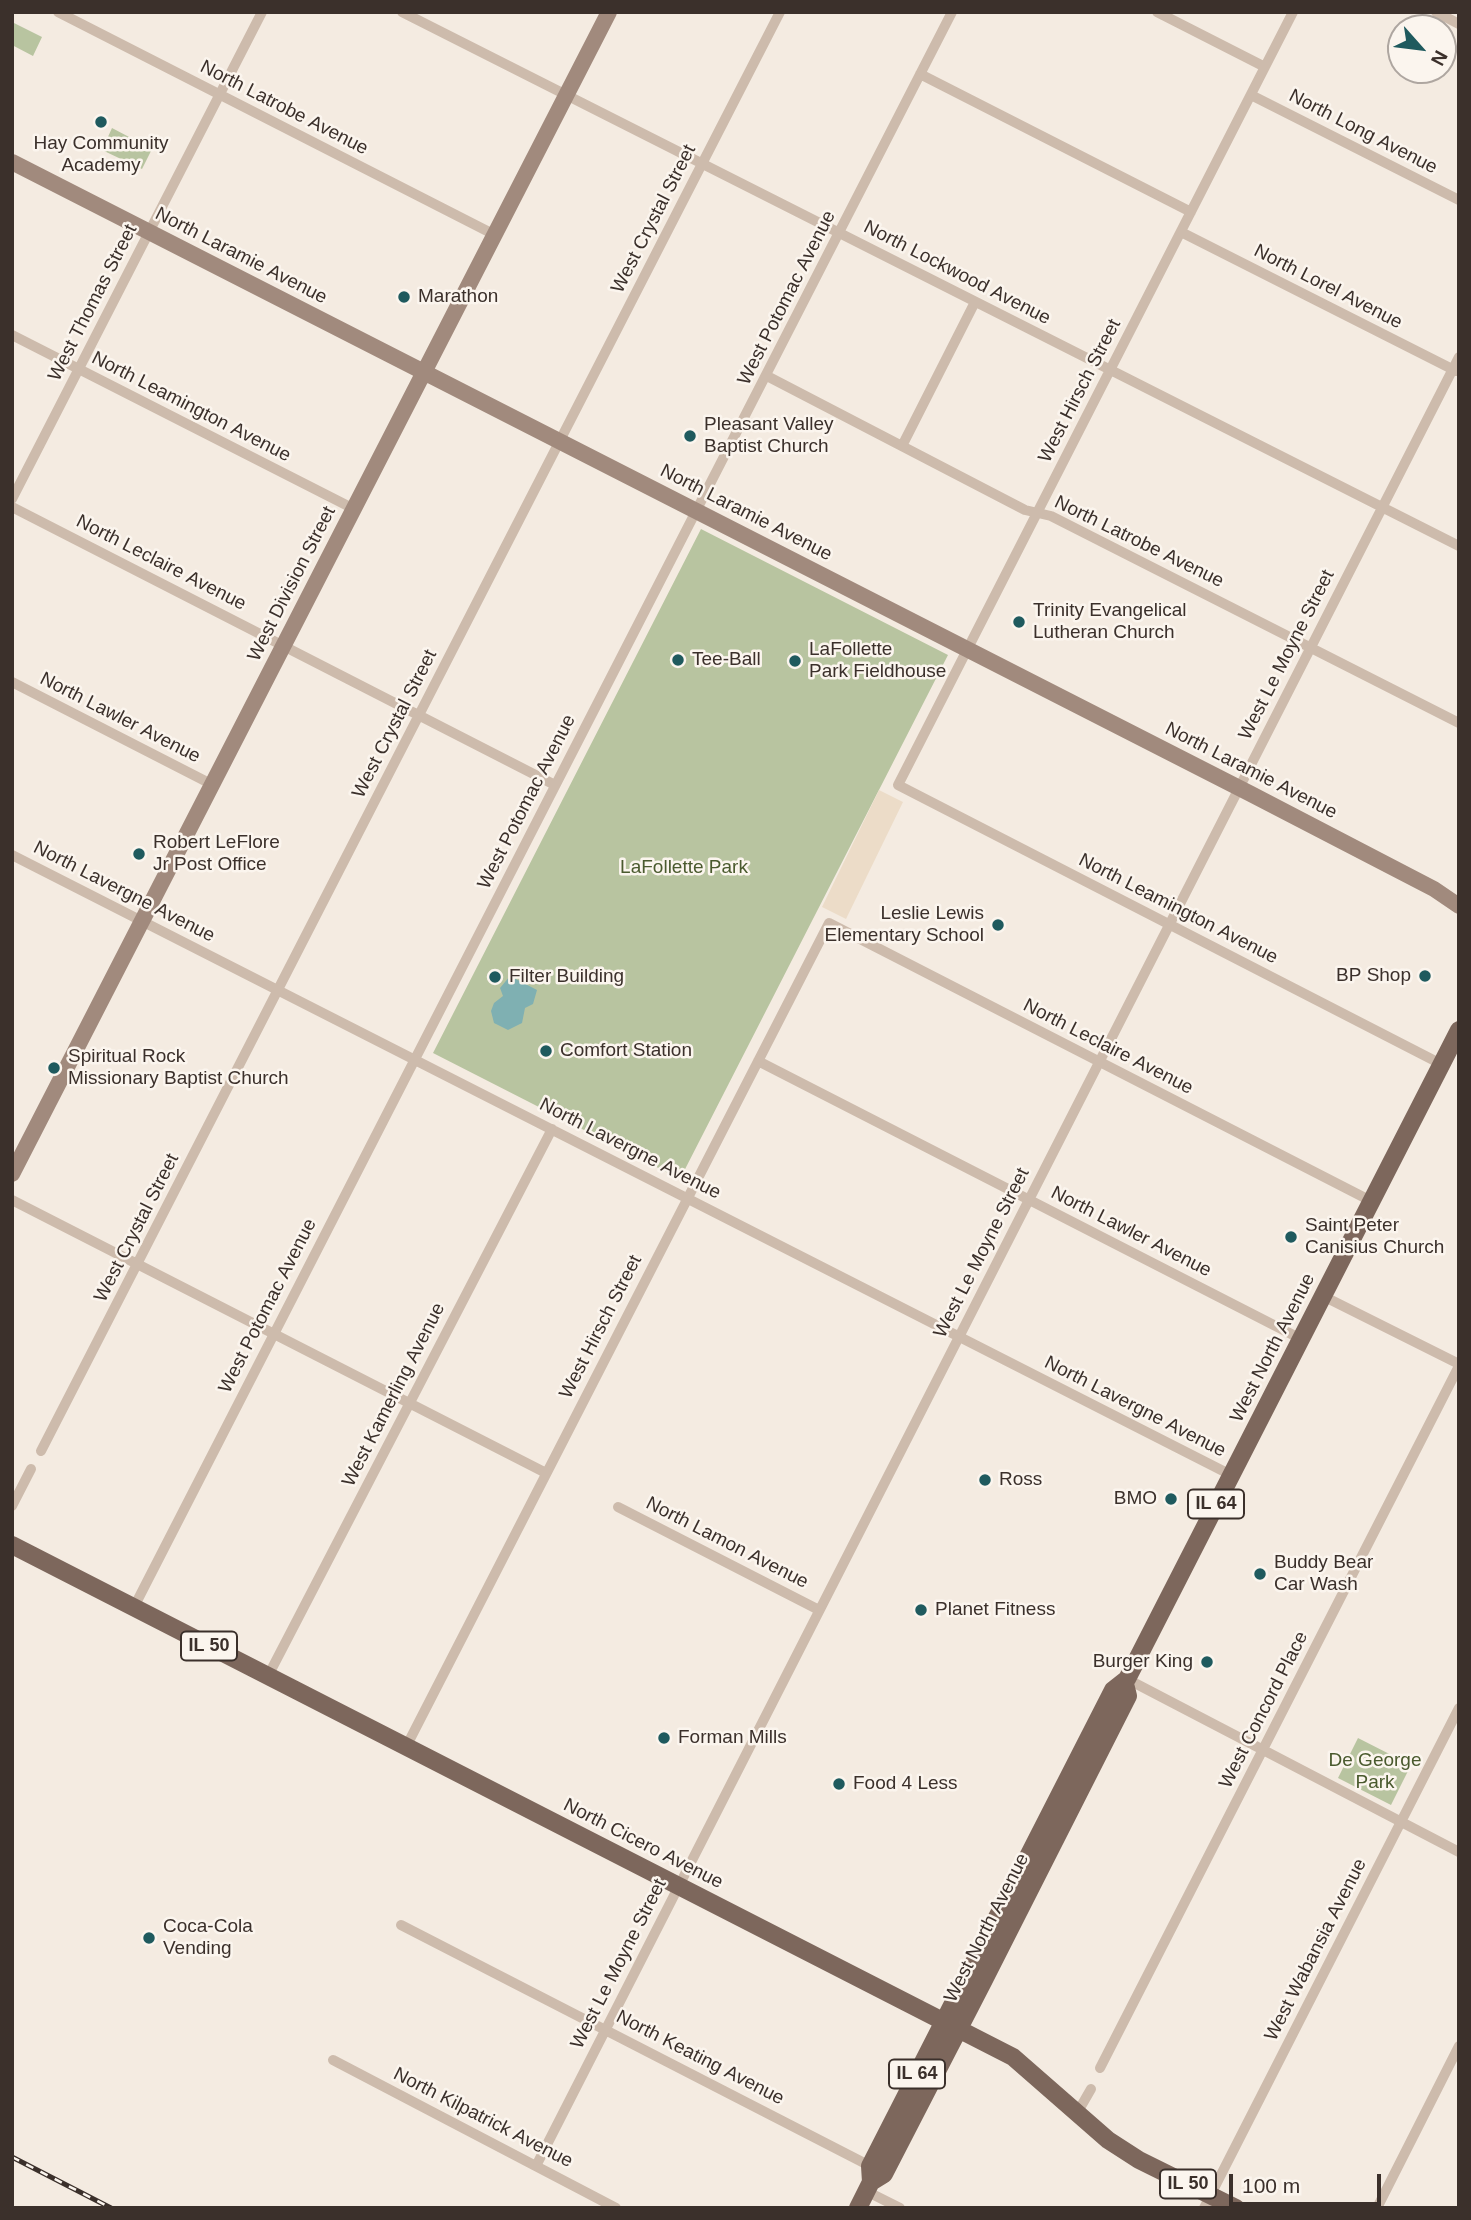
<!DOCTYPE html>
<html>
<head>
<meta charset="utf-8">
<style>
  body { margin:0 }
  #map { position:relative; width:1471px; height:2220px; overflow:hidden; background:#f4ebe1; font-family:Helvetica,sans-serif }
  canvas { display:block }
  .frame { position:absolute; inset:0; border:14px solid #3b302b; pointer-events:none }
  .north { position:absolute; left:1387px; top:14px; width:70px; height:70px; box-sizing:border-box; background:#fbf5ee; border:2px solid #aea6a0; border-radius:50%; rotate:118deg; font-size:19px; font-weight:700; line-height:28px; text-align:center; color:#3b302b }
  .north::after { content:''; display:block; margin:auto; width:24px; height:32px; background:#1f5a5e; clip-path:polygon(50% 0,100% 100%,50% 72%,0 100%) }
  .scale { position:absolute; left:1229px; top:2174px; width:152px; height:32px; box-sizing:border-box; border:4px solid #3b302b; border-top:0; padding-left:9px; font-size:21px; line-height:24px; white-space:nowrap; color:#3b302b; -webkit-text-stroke:5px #fbf5ee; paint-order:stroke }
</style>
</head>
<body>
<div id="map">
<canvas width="1471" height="2220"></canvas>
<div class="frame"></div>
<div class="north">N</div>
<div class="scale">100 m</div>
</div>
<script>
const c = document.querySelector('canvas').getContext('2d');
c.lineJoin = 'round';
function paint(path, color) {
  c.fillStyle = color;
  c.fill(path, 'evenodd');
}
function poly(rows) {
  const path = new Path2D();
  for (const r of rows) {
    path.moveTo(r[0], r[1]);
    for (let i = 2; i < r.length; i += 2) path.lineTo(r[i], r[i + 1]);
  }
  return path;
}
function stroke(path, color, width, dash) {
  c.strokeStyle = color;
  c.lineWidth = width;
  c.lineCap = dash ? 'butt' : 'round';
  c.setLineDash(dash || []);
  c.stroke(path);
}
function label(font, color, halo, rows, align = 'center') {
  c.font = font + ' Helvetica,sans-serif';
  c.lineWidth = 5;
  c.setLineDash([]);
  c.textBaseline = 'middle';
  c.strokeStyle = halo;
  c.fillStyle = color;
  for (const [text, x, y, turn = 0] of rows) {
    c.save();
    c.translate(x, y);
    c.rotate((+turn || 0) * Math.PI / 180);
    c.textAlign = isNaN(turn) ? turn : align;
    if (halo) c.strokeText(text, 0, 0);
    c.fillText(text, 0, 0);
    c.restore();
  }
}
paint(poly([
  [12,22,42,37,33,56,12,45],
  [112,128,152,149,142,169,102,150],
  [701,529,948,655,680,1179,433,1053],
  [1358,1738,1411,1765,1391,1805,1338,1778]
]), '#b8c4a0');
paint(poly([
  [879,790,903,802,846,919,822,907]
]), '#ecdcc8');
paint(poly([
  [510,976,537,990,533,1004,525,1008,522,1023,508,1030,494,1023,491,1011,494,1003,503,996,500,988]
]), '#7fb0b2');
stroke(poly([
  [58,12,495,235],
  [402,12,1459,546],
  [1157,12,1265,67],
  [1293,12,898,785,1441,1064],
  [1436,12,1459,24],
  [920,74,1191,212],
  [1251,95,1459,200],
  [1181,232,1456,371],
  [12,335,354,509],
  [767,376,1025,510,1051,516,1459,723],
  [902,446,975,302],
  [12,499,262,12],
  [12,507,555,785],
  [12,682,213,785],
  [12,855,1231,1475],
  [758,1061,1301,1339],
  [12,1200,546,1473],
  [1323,1296,1459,1364],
  [41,1451,780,12],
  [12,1506,31,1469],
  [618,1507,819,1610],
  [134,1607,952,12],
  [268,1676,552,1129],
  [1127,1679,1459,1852],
  [406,1747,829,923,1371,1201],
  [401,1925,870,2166],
  [333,2060,616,2208],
  [1100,2068,1459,1366],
  [1076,2115,1091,2089],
  [536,2166,1459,357],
  [866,2191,900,2208],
  [1204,2208,1459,1708],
  [1377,2208,1459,2046]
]), '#cdbbac', 10);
stroke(poly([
  [12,162,1251,794,1434,889,1459,906],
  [12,1174,609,12]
]), '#a18a7d', 16);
stroke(poly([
  [12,1545,1013,2057,1108,2140,1139,2160,1236,2208],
  [871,2182,884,2174,983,1982,1128,1696,1125,1684],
  [858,2208,871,2182,870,2166,1113,1690,1127,1679,1459,1030]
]), '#7d675c', 18);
const rail = poly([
  [12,2157,111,2208]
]);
stroke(rail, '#3b302b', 5);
stroke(rail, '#fbf5ee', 2.5, [8]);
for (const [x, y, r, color] of [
  [101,122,7,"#1f5a5e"],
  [404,297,7,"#1f5a5e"],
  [690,436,7,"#1f5a5e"],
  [1019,622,7,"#1f5a5e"],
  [678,660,7,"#1f5a5e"],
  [795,661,7,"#1f5a5e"],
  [139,854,7,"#1f5a5e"],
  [998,925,7,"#1f5a5e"],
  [1425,976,7,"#1f5a5e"],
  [495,977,7,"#1f5a5e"],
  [546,1051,7,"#1f5a5e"],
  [54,1068,7,"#1f5a5e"],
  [1291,1237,7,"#1f5a5e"],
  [985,1480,7,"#1f5a5e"],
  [1171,1499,7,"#1f5a5e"],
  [1260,1574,7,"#1f5a5e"],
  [921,1610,7,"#1f5a5e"],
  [1207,1662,7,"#1f5a5e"],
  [664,1738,7,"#1f5a5e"],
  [839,1784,7,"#1f5a5e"],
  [149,1938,7,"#1f5a5e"]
]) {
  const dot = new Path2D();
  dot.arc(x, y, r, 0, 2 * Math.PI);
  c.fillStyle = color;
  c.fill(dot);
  stroke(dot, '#fbf5ee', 2.5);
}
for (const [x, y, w] of [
  [1216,1504,56],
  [209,1646,56],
  [917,2074,56],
  [1188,2184,56]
]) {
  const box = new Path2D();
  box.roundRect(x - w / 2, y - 14.5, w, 29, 5);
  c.fillStyle = '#fbf5ee';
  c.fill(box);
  stroke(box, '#3b302b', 2);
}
label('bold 18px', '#3b302b', null, [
  ["IL 64",1216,1504],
  ["IL 50",209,1646],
  ["IL 64",917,2074],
  ["IL 50",1188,2184]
]);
label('19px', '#3b302b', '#fbf5ee', [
  ["North Latrobe Avenue",284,108,27],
  ["North Long Avenue",1363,132,27],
  ["West Crystal Street",654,219,-63],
  ["North Laramie Avenue",241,256,27],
  ["North Lockwood Avenue",957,273,27],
  ["North Lorel Avenue",1328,287,27],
  ["West Potomac Avenue",787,298,-63],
  ["West Thomas Street",93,303,-63],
  ["West Hirsch Street",1080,391,-63],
  ["North Leamington Avenue",191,407,27],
  ["North Laramie Avenue",746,513,27],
  ["North Latrobe Avenue",1139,542,26],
  ["North Leclaire Avenue",161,563,27],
  ["West Division Street",292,584,-63],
  ["West Le Moyne Street",1287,655,-63],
  ["North Lawler Avenue",120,718,27],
  ["West Crystal Street",395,724,-63],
  ["North Laramie Avenue",1251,771,27],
  ["West Potomac Avenue",527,802,-63],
  ["North Lavergne Avenue",124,892,27],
  ["North Leamington Avenue",1178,909,27],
  ["North Leclaire Avenue",1108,1047,27],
  ["North Lavergne Avenue",630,1149,27],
  ["West Crystal Street",137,1228,-63],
  ["North Lawler Avenue",1131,1232,27],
  ["West Le Moyne Street",982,1253,-63],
  ["West Potomac Avenue",268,1306,-63],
  ["West Hirsch Street",601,1327,-63],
  ["West North Avenue",1273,1348,-63],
  ["West Kamerling Avenue",394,1395,-63],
  ["North Lavergne Avenue",1135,1407,27],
  ["North Lamon Avenue",727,1543,27],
  ["West Concord Place",1264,1710,-63],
  ["North Cicero Avenue",643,1844,27],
  ["West North Avenue",987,1928,-63],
  ["West Wabansia Avenue",1316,1950,-63],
  ["West Le Moyne Street",619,1964,-63],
  ["North Keating Avenue",700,2058,27],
  ["North Kilpatrick Avenue",483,2118,27]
]);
label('19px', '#3b302b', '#fbf5ee', [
  ["Hay Community",101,144,"center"],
  ["Academy",101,166,"center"],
  ["Marathon",418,297],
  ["Pleasant Valley",704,425],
  ["Baptist Church",704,447],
  ["Trinity Evangelical",1033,611],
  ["Lutheran Church",1033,633],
  ["LaFollette",809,650],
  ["Park Fieldhouse",809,672],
  ["Tee-Ball",692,660],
  ["Robert LeFlore",153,843],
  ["Jr Post Office",153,865],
  ["Leslie Lewis",984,914,"right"],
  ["Elementary School",984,936,"right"],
  ["BP Shop",1411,976,"right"],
  ["Filter Building",509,977],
  ["Comfort Station",560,1051],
  ["Spiritual Rock",68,1057],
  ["Missionary Baptist Church",68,1079],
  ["Saint Peter",1305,1226],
  ["Canisius Church",1305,1248],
  ["Ross",999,1480],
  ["BMO",1157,1499,"right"],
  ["Buddy Bear",1274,1563],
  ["Car Wash",1274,1585],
  ["Planet Fitness",935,1610],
  ["Burger King",1193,1662,"right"],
  ["Forman Mills",678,1738],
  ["Food 4 Less",853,1784],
  ["Coca-Cola",163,1927],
  ["Vending",163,1949]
], 'left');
label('19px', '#4a5a2e', '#fbf5ee', [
  ["LaFollette Park",684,868],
  ["De George",1375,1761],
  ["Park",1375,1783]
]);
</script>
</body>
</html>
